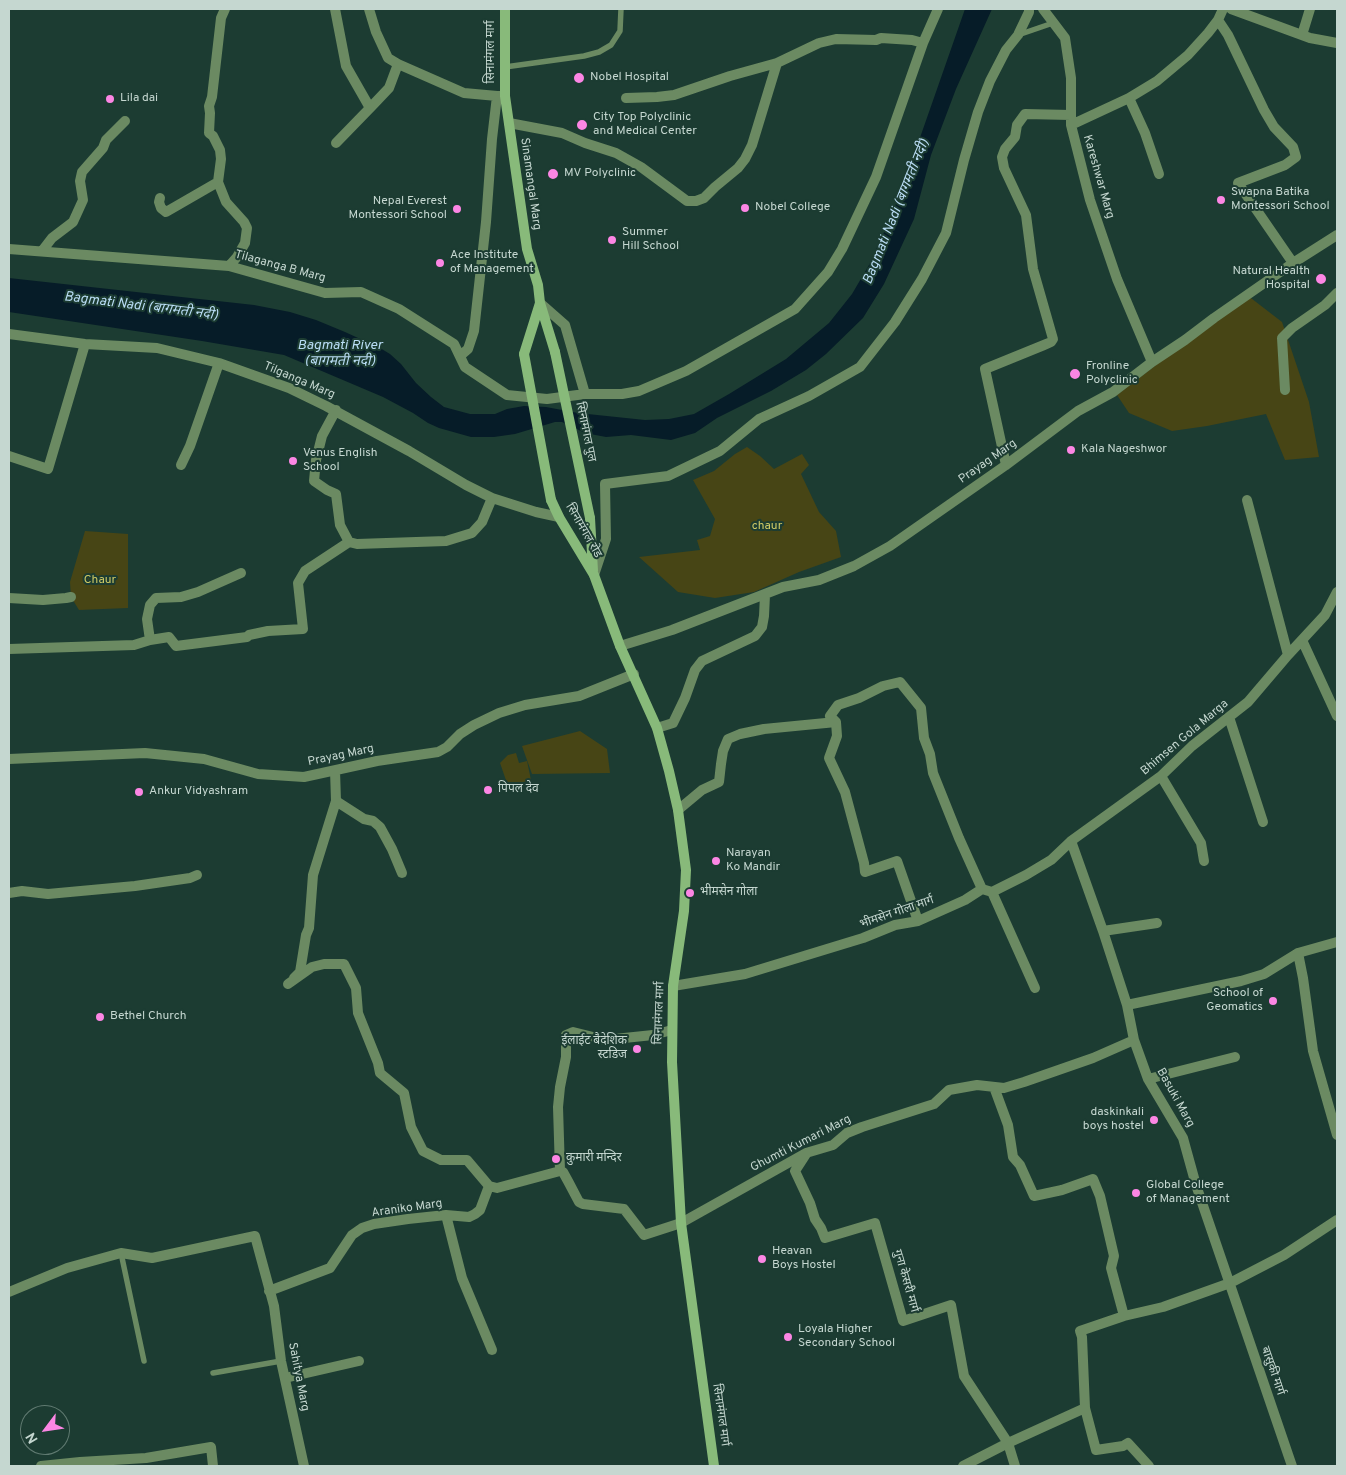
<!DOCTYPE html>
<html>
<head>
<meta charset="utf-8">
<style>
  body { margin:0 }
  #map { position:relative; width:1346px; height:1475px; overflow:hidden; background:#1c3c32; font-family:Overpass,sans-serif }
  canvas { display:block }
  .frame { position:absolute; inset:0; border:10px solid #c5d7d0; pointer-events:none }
  .north { position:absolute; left:20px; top:1405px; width:50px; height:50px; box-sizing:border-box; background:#1c3c32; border:1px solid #607a71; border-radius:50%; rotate:239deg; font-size:14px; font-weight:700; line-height:20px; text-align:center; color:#c5d7d0 }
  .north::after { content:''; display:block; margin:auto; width:18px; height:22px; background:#fc86e4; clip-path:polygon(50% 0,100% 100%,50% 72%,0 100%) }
</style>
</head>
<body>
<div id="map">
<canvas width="1346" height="1475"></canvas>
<div class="frame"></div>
<div class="north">N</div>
</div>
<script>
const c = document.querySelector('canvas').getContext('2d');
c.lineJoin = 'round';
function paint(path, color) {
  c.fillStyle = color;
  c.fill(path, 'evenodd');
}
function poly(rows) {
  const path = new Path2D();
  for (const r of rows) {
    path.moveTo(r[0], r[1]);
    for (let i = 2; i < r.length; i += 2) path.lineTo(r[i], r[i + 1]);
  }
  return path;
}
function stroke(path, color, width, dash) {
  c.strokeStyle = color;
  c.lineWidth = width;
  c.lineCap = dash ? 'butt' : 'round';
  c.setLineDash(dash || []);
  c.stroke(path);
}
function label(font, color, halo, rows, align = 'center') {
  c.font = font + ' Overpass,"Noto Sans Devanagari",sans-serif';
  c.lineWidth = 4;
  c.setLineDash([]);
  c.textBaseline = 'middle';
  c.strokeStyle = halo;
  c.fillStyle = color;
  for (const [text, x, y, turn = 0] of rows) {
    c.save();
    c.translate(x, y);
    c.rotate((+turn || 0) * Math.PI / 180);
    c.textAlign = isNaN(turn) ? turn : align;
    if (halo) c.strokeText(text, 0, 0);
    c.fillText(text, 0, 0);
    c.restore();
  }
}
paint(poly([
  [1247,295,1282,322,1309,402,1319,457,1285,460,1266,414,1207,426,1172,431,1129,413,1117,395],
  [747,447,760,456,774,469,802,454,809,465,801,474,819,512,836,531,841,557,799,572,754,592,715,598,678,592,639,557,700,550,697,540,710,536,715,519,693,480,714,471,735,454],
  [85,531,128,534,128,608,79,610,71,597,70,582],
  [580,731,607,749,610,773,532,774,522,746],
  [516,753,519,763,527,761,531,780,508,786,500,763,508,755]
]), '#474515');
paint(poly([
  [965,9,992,9,956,89,931,155,914,219,884,284,863,318,826,354,806,370,771,391,717,418,695,433,671,440,631,435,606,437,585,433,562,422,555,422,515,434,494,437,471,437,439,428,428,423,413,413,383,397,284,355,202,341,9,312,9,278,254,305,290,312,316,320,345,332,380,348,390,354,401,364,416,383,431,397,444,407,470,414,495,414,507,409,524,406,546,407,578,413,645,420,669,419,694,414,729,394,786,359,829,323,852,294,869,265,885,230,901,192]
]), '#061c28');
stroke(poly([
  [1018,35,1053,23],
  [505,67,584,56,599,52,611,45,620,31,621,9],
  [121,1253,144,1361],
  [213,1373,281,1361]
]), '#6b8a62', 5.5);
stroke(poly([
  [335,9,346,66,370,108,389,88,398,64,464,93,497,96],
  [369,9,376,32,388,58,398,64],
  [1043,9,1065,38,1071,78,1071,125,1090,200,1117,279,1152,362],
  [1231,9,1310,38,1337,43],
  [1218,20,1228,35,1264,110,1274,127,1293,147,1296,157,1285,165,1238,183,1293,263],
  [1302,35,1310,9],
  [626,98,657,97,674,95,730,76,777,63],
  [1129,98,1145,133,1159,174],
  [509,123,562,133,585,143,616,153,641,167,687,201,696,201,704,198,715,187,738,168,745,159,752,145,777,63,819,43,836,39,876,40,881,38,912,40,923,43],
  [1071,125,1129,98,1157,81,1188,55,1208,33,1218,20,1223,9],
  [336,143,370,108],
  [218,182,221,159,220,150,213,136,209,133,210,113,209,106,212,97,221,18,225,9],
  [160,198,159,202,161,208,166,212,218,182,226,202,244,222,247,228,245,243,237,257,229,266],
  [9,249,229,266,325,293,361,292,399,309,454,344,465,367,507,395,547,399,585,394,622,394,639,391,686,371,795,309,828,272,842,249,876,177,923,43,938,9],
  [42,251,52,238,73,222,83,200,80,181,82,172,103,148,106,140,125,121],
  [540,303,565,325,585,394],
  [9,334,85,344,157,348,219,363,289,388,326,406,409,451,466,485,492,498,536,512,559,517],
  [460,356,468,349,474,331,486,222,492,139,497,96,505,96],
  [1285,390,1282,338,1292,328,1325,305,1337,293],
  [336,410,322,436,316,460,314,481,327,490,336,494,340,525,349,542],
  [9,456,48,469,85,344],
  [181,465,190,446,219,363],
  [1006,465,985,369,1044,345,1051,342,1053,339,1033,269,1026,215,1004,168,1002,157,1005,149,1015,137,1017,125,1025,114,1071,115],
  [1247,500,1288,655],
  [594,575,606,539,605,484,668,476,720,451,759,419,809,396,860,367,895,322,922,279,946,233,964,160,978,112,990,81,1006,50,1018,35,1029,12,1029,9],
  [9,598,43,600,66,598,71,597],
  [150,640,147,619,150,605,156,598,181,597,198,592,241,573],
  [1302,640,1337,716],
  [620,646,672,630,783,587,819,580,854,566,890,546,1006,465,1078,411,1113,392,1152,362,1185,340,1214,318,1293,263,1337,235],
  [9,649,134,645,150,640,169,637,176,646,247,637,249,635,268,631,303,629,298,583,305,571,349,542,357,544,446,541,472,533,482,522,492,498],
  [1229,717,1263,822],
  [836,722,837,736,829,758,845,792,864,863,865,872,897,861,918,921],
  [657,728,673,723,685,698,695,670,702,661,755,636,762,627,764,616,765,595],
  [9,759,145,753,204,759,258,774,304,777,377,761,438,752,447,747,460,734,474,725,499,713,525,705,579,696,634,674],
  [1161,776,1201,843,1204,861],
  [336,801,364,819,373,821,380,827,392,849,402,873],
  [678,810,702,790,719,782,721,764,723,751,728,739,740,734,764,729,836,722,830,716,838,705,859,698,883,686,900,682,921,708,924,738,930,754,933,773,959,838,982,889],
  [1071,841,1103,931,1127,1005,1134,1040,1148,1079,1183,1138,1196,1185,1292,1466],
  [992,892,1035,988],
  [9,893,22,891,48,894,135,886,190,878,197,875],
  [1103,931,1157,923],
  [1298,953,1303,978,1313,1051,1337,1135],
  [294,978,300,972,306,935,309,928,313,875,336,801,335,770],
  [288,984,312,967,324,964,344,964,356,988,358,1013,378,1063,380,1073,404,1093,411,1127,423,1151,441,1160,467,1160,489,1186],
  [673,986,745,974,863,938,895,925,918,921,965,900,982,889,992,892,1026,875,1051,860,1071,841,1161,776,1192,746,1248,702,1288,655,1325,615,1337,592],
  [1127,1005,1241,981,1264,974,1298,953,1337,942],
  [1148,1079,1235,1057],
  [994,1087,1008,1125,1013,1157,1020,1165,1034,1196,1062,1190,1093,1179,1100,1196,1114,1256,1111,1268,1124,1316],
  [806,1154,795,1171,810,1203,815,1219,821,1228,825,1238,875,1223,903,1321,951,1305,964,1376,1008,1443,1015,1466],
  [560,1171,563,1172,569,1183,579,1202,583,1204,624,1209,644,1235,681,1223,806,1153,833,1145,847,1133,862,1127,934,1104,949,1090,977,1085,1004,1088,1024,1082,1093,1058,1134,1040],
  [560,1171,558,1107,560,1087,566,1057,566,1035,573,1032,605,1040,653,1035,672,1030],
  [446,1215,462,1278,492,1350],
  [269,1291,330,1268,352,1235,362,1228,374,1224,408,1219,446,1215,469,1217,475,1214,480,1210,489,1186,497,1188,560,1171],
  [9,1292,67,1268,121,1253,152,1258,255,1236,274,1306,281,1361,304,1466],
  [285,1378,359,1361],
  [1085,1408,1096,1450,1123,1446,1128,1443,1149,1466],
  [41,1466,80,1462,146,1458,211,1447,213,1466],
  [963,1466,1008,1443,1085,1408,1082,1337,1080,1331,1124,1316,1163,1307,1230,1283,1284,1255,1337,1220]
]), '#6b8a62', 10);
stroke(poly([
  [505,9,505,96,527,249,538,285,540,303,555,352],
  [524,354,540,303],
  [551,500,559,517,594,575,620,646,657,728,669,771,678,810,686,870,684,911,673,986,672,1062,681,1223,714,1466],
  [590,518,593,571]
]), '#88ba7a', 10);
stroke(poly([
  [555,352,590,518],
  [524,354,551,500]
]), '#88ba7a', 10);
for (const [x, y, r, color] of [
  [579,78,6,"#fc86e4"],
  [110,99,5,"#fc86e4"],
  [582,125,6,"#fc86e4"],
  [553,174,6,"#fc86e4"],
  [1221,200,5,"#fc86e4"],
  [745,208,5,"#fc86e4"],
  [457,209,5,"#fc86e4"],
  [612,240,5,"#fc86e4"],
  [440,263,5,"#fc86e4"],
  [1321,279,6,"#fc86e4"],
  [1075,374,6,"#fc86e4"],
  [1071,450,5,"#fc86e4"],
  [293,461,5,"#fc86e4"],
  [488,790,5,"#fc86e4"],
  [139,792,5,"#fc86e4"],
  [716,861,5,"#fc86e4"],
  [690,893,5,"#fc86e4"],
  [1273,1001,5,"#fc86e4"],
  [100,1017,5,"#fc86e4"],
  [637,1049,5,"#fc86e4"],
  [1154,1120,5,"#fc86e4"],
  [556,1159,5,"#fc86e4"],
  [1136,1193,5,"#fc86e4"],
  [762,1259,5,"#fc86e4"],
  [788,1337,5,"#fc86e4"]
]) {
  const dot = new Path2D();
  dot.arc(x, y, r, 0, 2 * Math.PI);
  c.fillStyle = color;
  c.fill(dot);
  stroke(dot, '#1c3c32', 2);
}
label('12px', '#c5d7d0', '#1c3c32', [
  ["सिनामंगल मार्ग",492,52,-90],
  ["Kareshwar Marg",1098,177,74],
  ["Sinamangal Marg",530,184,82],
  ["Tilaganga B Marg",280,267,15],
  ["Tilganga Marg",299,381,23],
  ["सिनामंगल पुल",585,432,78],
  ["Prayag Marg",988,462,-35],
  ["सिनामंगल रोड",583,531,60],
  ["Bhimsen Gola Marga",1185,738,-40],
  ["Prayag Marg",341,756,-12],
  ["भीमसेन गोला मार्ग",897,913,-19],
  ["सिनामंगल मार्ग",660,1013,-88],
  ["Basuki Marg",1175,1098,61],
  ["Ghumti Kumari Marg",801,1144,-27],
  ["Araniko Marg",407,1209,-8],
  ["गुना केसरी मार्ग",905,1281,74],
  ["बासुकी मार्ग",1272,1371,71],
  ["Sahitya Marg",298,1377,79],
  ["सिनामंगल मार्ग",720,1415,82]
]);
label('12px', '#c5d7d0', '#1c3c32', [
  ["Nobel Hospital",590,78],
  ["Lila dai",120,99],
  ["City Top Polyclinic",593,118],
  ["and Medical Center",593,132],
  ["MV Polyclinic",564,174],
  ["Swapna Batika",1231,193],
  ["Montessori School",1231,207],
  ["Nepal Everest",447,202,"right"],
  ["Montessori School",447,216,"right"],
  ["Nobel College",755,208],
  ["Summer",622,233],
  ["Hill School",622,247],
  ["Ace Institute",450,256],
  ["of Management",450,270],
  ["Natural Health",1310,272,"right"],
  ["Hospital",1310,286,"right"],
  ["Fronline",1086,367],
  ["Polyclinic",1086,381],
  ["Kala Nageshwor",1081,450],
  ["Venus English",303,454],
  ["School",303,468],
  ["पिपल देव",498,790],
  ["Ankur Vidyashram",149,792],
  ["Narayan",726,854],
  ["Ko Mandir",726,868],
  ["भीमसेन गोला",700,893],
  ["School of",1263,994,"right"],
  ["Geomatics",1263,1008,"right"],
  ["Bethel Church",110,1017],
  ["ईलाईट बैदेशिक",627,1042,"right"],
  ["स्टडिज",627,1056,"right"],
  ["daskinkali",1144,1113,"right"],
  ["boys hostel",1144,1127,"right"],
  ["कुमारी मन्दिर",566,1159],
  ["Global College",1146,1186],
  ["of Management",1146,1200],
  ["Heavan",772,1252],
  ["Boys Hostel",772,1266],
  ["Loyala Higher",798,1330],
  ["Secondary School",798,1344]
], 'left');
label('12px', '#cec965', '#1c3c32', [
  ["chaur",767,527],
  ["Chaur",100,581]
]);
label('italic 14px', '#b9dcf4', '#1c3c32', [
  ["Bagmati Nadi (बागमती नदी)",897,212,-68],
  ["Bagmati Nadi (बागमती नदी)",141,307,7],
  ["Bagmati River",340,346],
  ["(बागमती नदी)",340,362]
]);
</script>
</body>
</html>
